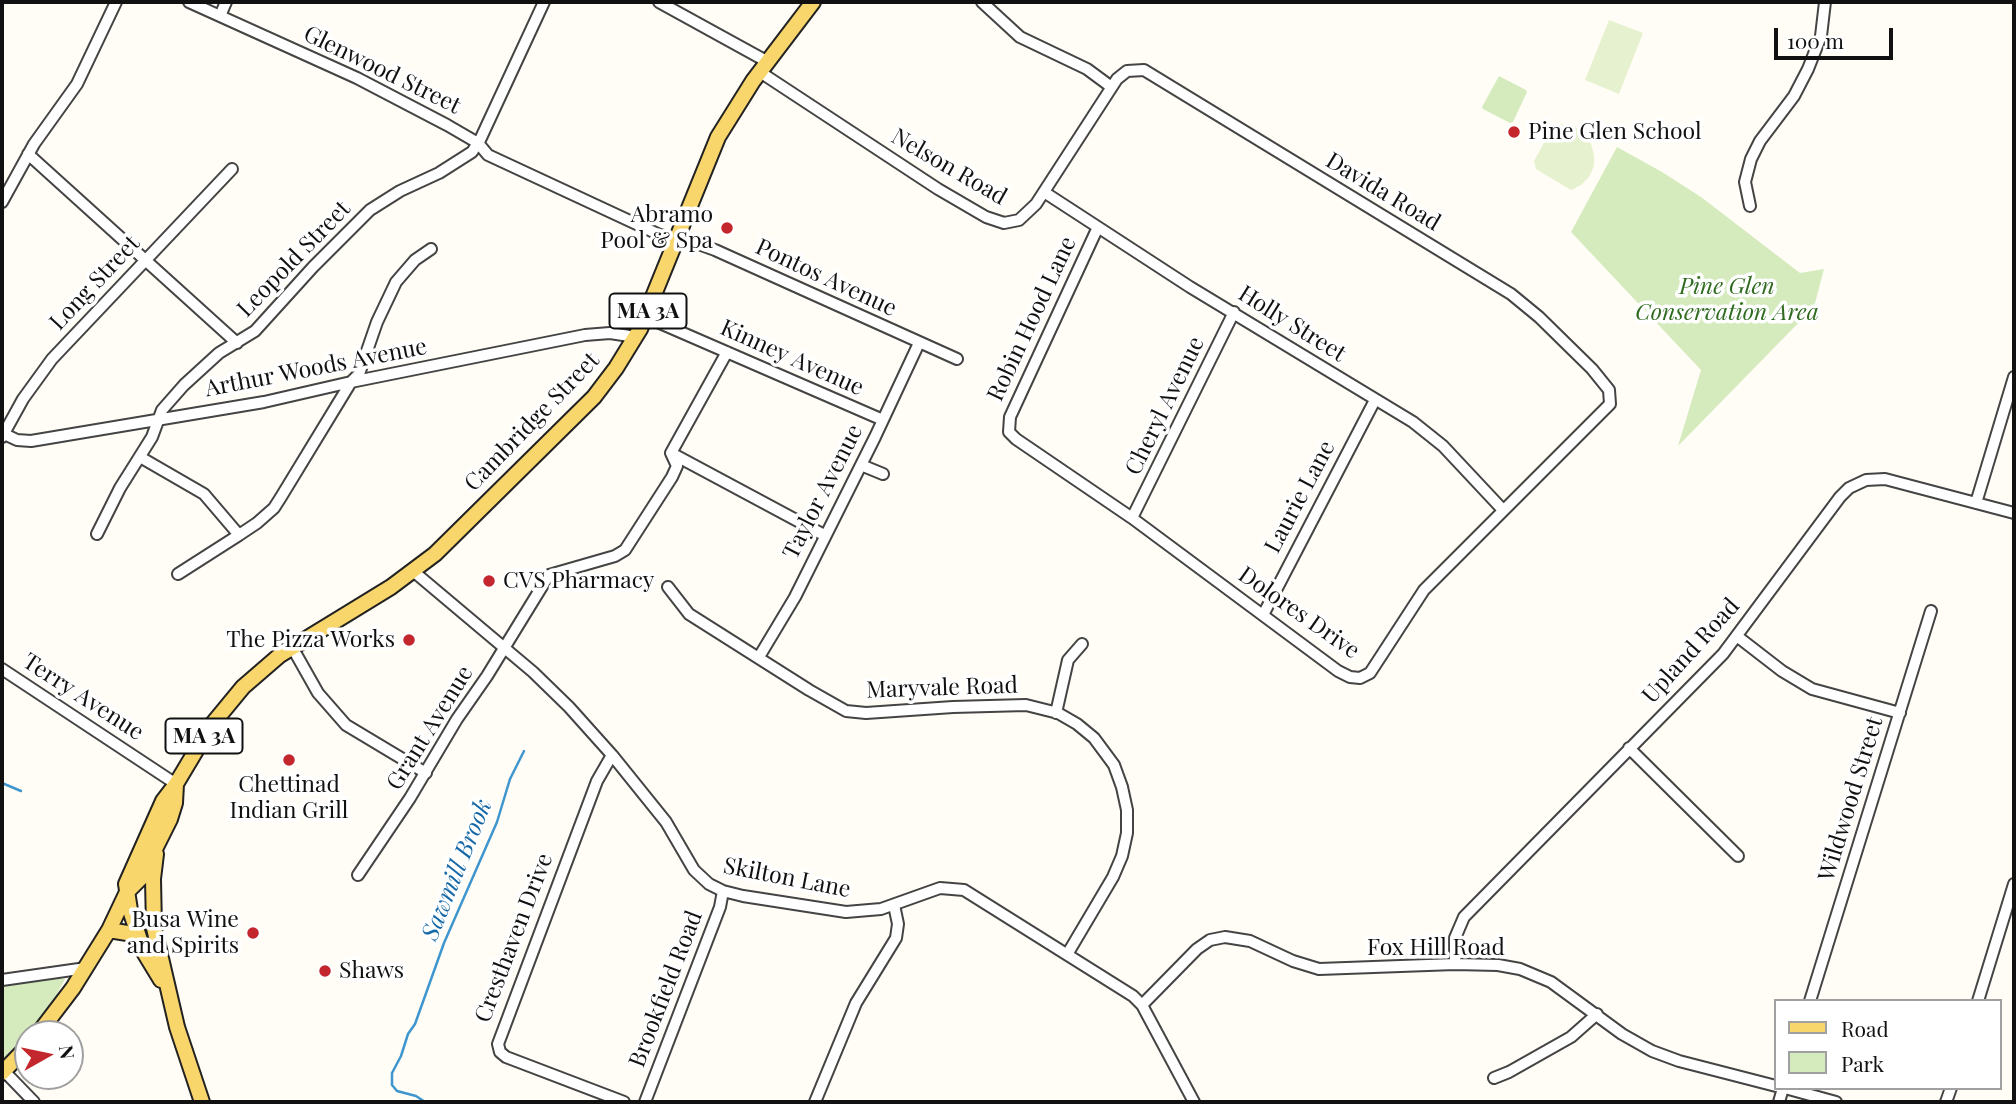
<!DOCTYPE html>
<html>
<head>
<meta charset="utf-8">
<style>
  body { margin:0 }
  #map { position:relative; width:2016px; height:1104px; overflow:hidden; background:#fffdf5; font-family:"Playfair Display",serif }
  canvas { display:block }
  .frame { position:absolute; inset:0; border:4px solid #111; pointer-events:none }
  .legend { position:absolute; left:1774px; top:999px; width:228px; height:91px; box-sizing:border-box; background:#fff; border:2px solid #a0a0a0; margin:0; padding:9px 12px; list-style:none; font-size:21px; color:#111 }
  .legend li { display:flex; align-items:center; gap:14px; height:35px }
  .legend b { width:35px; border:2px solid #a0a0a0 }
  .north { position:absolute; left:14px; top:1020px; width:70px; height:70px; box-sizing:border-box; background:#fff; border:2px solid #a0a0a0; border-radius:50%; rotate:81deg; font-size:19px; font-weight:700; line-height:28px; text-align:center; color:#111 }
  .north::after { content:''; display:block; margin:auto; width:24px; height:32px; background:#c4262e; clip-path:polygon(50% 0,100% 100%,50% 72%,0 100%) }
  .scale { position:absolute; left:1774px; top:28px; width:119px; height:32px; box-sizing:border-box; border:4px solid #111; border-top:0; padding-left:9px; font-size:21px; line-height:24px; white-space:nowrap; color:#111; -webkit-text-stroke:5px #fff; paint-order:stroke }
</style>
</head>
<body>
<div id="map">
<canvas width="2016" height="1104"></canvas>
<div class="frame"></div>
<ul class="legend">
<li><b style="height:9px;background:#f9d66b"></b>Road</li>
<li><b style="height:19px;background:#d5ebbd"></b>Park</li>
</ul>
<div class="north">N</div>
<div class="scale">100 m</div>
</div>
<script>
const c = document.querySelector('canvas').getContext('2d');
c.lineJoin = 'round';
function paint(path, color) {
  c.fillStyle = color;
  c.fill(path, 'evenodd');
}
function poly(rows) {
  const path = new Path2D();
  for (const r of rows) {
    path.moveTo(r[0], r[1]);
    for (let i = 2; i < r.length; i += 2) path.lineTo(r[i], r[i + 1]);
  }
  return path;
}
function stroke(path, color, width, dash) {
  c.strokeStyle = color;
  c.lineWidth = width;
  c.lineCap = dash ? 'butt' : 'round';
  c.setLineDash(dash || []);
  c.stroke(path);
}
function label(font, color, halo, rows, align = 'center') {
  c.font = font + ' "Playfair Display",serif';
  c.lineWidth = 7;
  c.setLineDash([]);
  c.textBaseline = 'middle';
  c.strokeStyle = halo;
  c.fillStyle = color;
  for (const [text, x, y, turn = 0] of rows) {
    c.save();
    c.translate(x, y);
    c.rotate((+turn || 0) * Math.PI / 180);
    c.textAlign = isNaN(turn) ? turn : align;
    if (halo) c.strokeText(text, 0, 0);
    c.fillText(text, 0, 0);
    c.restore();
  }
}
paint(poly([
  [1499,76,1526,90,1527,92,1513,122,1510,123,1483,109,1482,107],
  [1617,147,1662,172,1701,197,1800,273,1824,269,1814,307,1678,446,1701,370,1571,232],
  [55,978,65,979,49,1009,2,1061,2,986]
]), '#d5ebbd');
paint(poly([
  [1609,20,1643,33,1619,94,1585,80],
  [1559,124,1571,125,1581,130,1591,144,1594,155,1594,166,1589,177,1581,185,1571,190,1536,169,1534,161,1554,125]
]), '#e6f2cf');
stroke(poly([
  [2,783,21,791],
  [425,1102,416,1096,397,1091,392,1085,392,1073,401,1056,408,1034,415,1024,444,943,497,822,510,779,524,751]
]), '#3f96cf', 2.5);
const minor = poly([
  [189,2,357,78,447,125,478,143,488,155,660,235,690,241,715,250,957,359],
  [659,2,768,62],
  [982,2,1020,37,1087,69,1110,86],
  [220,16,226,2],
  [760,72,938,189,986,217,1004,223,1019,220,1036,204,1117,79,1127,71,1144,70,1511,294,1539,317,1592,369,1609,390,1610,404,1424,590,1370,673,1360,678,1350,677,1338,671,1132,518,1016,439,1009,432,1010,417,1098,227],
  [28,154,237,343],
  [1044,192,1190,287,1413,422,1443,446,1503,510],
  [2,202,34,144,77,84,116,2],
  [1750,206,1745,182,1751,159,1760,141,1794,96,1808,69,1821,36,1825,2],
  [646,317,883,420],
  [2,433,17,440,31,441,264,402,351,382,585,335,610,333,636,337],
  [2,437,23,399,52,359,232,169],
  [671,453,824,535],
  [671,453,727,352],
  [140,457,204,494,239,535,257,523,274,508,281,497,351,382,359,374,377,322,396,282,415,260,431,249],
  [861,465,883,474],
  [1976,503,2014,377],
  [1132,518,1234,312],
  [97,534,120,488,152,437,162,410,184,385,219,353,255,331,313,267,370,210,400,191,439,173,472,152,480,140,544,2],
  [413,571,533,672,569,707,612,755,666,822,694,870,709,884,723,891,743,896,846,912,881,909,940,888,964,890,1133,996,1142,1005,1194,1102],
  [178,574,239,535],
  [668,587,689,614,809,690,846,711,866,713,953,707,1026,705,1058,713,1077,724,1094,738,1114,765,1122,787,1127,810,1127,833,1122,856,1113,877,1068,953],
  [1263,615,1375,400],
  [1738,637,1782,671,1812,689,1900,713],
  [292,647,318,693,346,725,426,773],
  [759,657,795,597,875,437,919,343],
  [2,669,176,784],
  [1056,713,1068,660,1082,644],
  [1629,748,1738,856],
  [612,755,597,781,498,1044,500,1052,506,1057,624,1102],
  [358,875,410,798,457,719,487,676,549,575,615,556,625,550,672,477,677,466,671,453],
  [1455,964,1455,938,1464,917,1723,654,1840,497,1849,488,1866,480,1885,479,2014,513],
  [2,980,86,968],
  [1810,1001,1931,611],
  [1978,1001,2014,884],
  [1142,1005,1197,949,1210,940,1225,937,1250,941,1293,961,1319,969,1455,964,1498,965,1520,969,1551,982,1622,1034,1652,1051,1679,1061,1776,1086],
  [4,1071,34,1102],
  [1494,1078,1509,1072,1571,1037,1597,1014],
  [1785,1088,1836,1102],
  [645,1102,720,907,723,891],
  [815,1102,856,1003,896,938,898,924,894,905],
  [1779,1102,1783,1088],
  [1946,1102,1951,1088]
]);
const major = poly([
  [156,854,153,879,154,928,177,1027,202,1102],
  [109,930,133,934,161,980],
  [141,943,130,910,126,884,163,801,176,784,210,727,243,687,280,655,391,587,435,554,594,397,616,368,640,329,718,137,753,81,813,2],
  [38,1034,73,988,109,930,127,892,140,879,170,819,175,803,176,784],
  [2,1073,28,1046]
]);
stroke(minor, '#444', 14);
stroke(major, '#222', 18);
stroke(minor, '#fff', 10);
stroke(major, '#f9d66b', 14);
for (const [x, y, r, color] of [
  [1514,132,7,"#c4262e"],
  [727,228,7,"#c4262e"],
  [489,581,7,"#c4262e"],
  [409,640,7,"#c4262e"],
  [289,760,7,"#c4262e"],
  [253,933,7,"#c4262e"],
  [325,971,7,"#c4262e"]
]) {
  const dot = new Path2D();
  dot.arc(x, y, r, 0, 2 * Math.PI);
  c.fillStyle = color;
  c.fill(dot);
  stroke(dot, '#fff', 2.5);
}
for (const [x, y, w] of [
  [648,311,77],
  [204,736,77]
]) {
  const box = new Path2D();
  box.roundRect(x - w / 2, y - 17.5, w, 35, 5);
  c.fillStyle = '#fff';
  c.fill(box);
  stroke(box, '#111', 2);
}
label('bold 21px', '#111', null, [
  ["MA 3A",648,311],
  ["MA 3A",204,736]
]);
label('23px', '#111', '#fff', [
  ["Glenwood Street",382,70,26],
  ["Nelson Road",949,167,30],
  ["Davida Road",1383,192,31],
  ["Leopold Street",294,259,-46],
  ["Pontos Avenue",826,278,25],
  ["Long Street",95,283,-47],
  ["Robin Hood Lane",1032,319,-65],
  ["Holly Street",1292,324,32],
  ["Kinney Avenue",792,358,24],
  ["Arthur Woods Avenue",316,368,-11],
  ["Cheryl Avenue",1165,406,-64],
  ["Cambridge Street",532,422,-46],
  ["Taylor Avenue",823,492,-63],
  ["Laurie Lane",1300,497,-62],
  ["Dolores Drive",1299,613,35],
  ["Upland Road",1691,651,-48],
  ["Maryvale Road",942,688,-2],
  ["Terry Avenue",83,697,33],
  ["Grant Avenue",430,728,-58],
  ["Wildwood Street",1851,799,-73],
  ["Skilton Lane",787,878,11],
  ["Cresthaven Drive",514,938,-69],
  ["Fox Hill Road",1436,948],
  ["Brookfield Road",666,989,-69]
]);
label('23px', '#111', '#fff', [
  ["Pine Glen School",1528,132],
  ["Abramo",713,215,"right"],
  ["Pool & Spa",713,241,"right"],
  ["CVS Pharmacy",503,581],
  ["The Pizza Works",395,640,"right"],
  ["Chettinad",289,785,"center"],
  ["Indian Grill",289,811,"center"],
  ["Busa Wine",239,920,"right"],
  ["and Spirits",239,946,"right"],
  ["Shaws",339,971]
], 'left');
label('italic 23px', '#2f6b1f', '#fff', [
  ["Pine Glen",1727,287],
  ["Conservation Area",1727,313]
]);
label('italic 24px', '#1768a6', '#fff', [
  ["Sawmill Brook",457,870,-68]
]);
</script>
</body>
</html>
